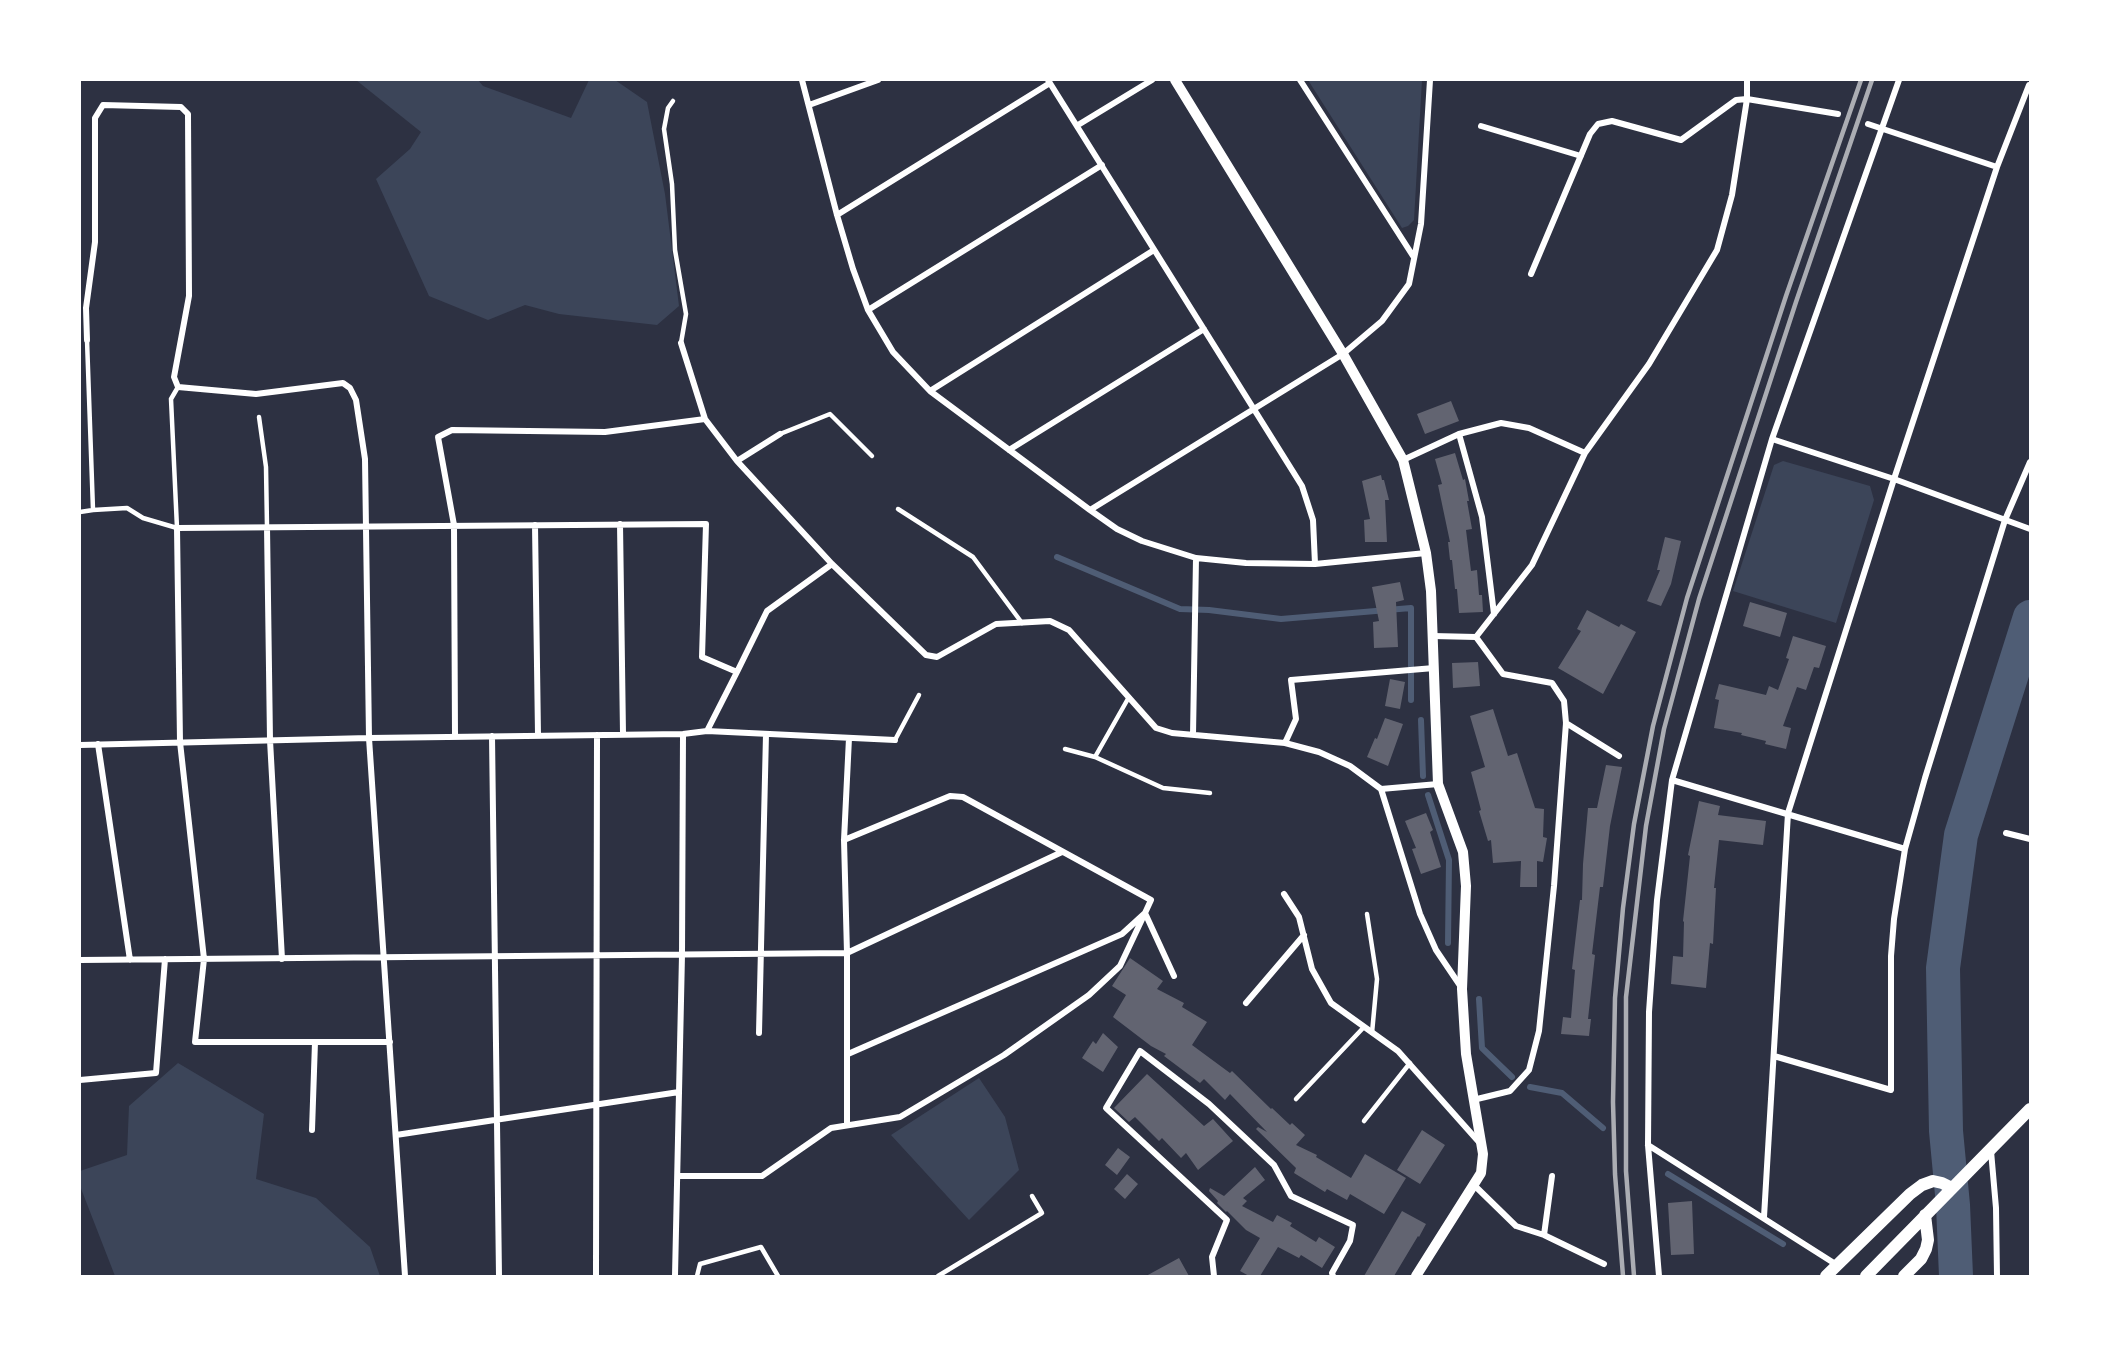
<!DOCTYPE html>
<html>
<head>
<meta charset="utf-8">
<style>
  body { margin:0 }
  #map { position:relative; width:2110px; height:1356px; overflow:hidden; background:#2d3142; font-family:"Space Grotesk",sans-serif }
  canvas { display:block }
  .frame { position:absolute; inset:0; border:81px solid #fff; pointer-events:none }
</style>
</head>
<body>
<div id="map">
<canvas width="2110" height="1356"></canvas>
<div class="frame"></div>
</div>
<script>
const c = document.querySelector('canvas').getContext('2d');
c.lineJoin = 'round';
function paint(path, color) {
  c.fillStyle = color;
  c.fill(path, 'evenodd');
}
function poly(rows) {
  const path = new Path2D();
  for (const r of rows) {
    path.moveTo(r[0], r[1]);
    for (let i = 2; i < r.length; i += 2) path.lineTo(r[i], r[i + 1]);
  }
  return path;
}
function stroke(path, color, width, dash) {
  c.strokeStyle = color;
  c.lineWidth = width;
  c.lineCap = dash ? 'butt' : 'round';
  c.setLineDash(dash || []);
  c.stroke(path);
}
paint(poly([
  [356,80,478,80,483,86,571,118,589,80,615,80,647,102,665,194,679,306,657,325,559,314,525,305,488,320,429,296,376,179,410,149,421,132],
  [1308,80,1422,80,1414,220,1408,226,1402,228],
  [1783,461,1870,486,1874,500,1836,623,1733,591,1774,465],
  [178,1063,264,1114,256,1179,316,1198,370,1247,380,1276,115,1276,80,1186,80,1171,127,1155,129,1106],
  [979,1078,1005,1117,1019,1170,969,1220,891,1135]
]), '#3c4559');
stroke(poly([
  [1057,557,1180,609,1209,610,1281,619,1411,608,1411,700],
  [1421,720,1423,776],
  [1428,795,1449,860,1448,943],
  [1479,999,1482,1048,1512,1077],
  [1530,1087,1562,1093,1603,1128],
  [1668,1174,1783,1244]
]), '#4f5d75', 6);
stroke(poly([
  [1956,1276,1953,1205,1946,1131,1943,968,1961,835,2030,617]
]), '#4f5d75', 34);
paint(poly([
  [1451,401,1459,421,1425,434,1417,414],
  [1455,453,1463,480,1465,479,1469,501,1467,501,1472,529,1466,530,1471,571,1477,570,1479,595,1482,595,1483,612,1459,613,1457,589,1455,589,1452,560,1450,560,1448,542,1450,542,1438,485,1442,484,1435,459],
  [1381,475,1382,480,1384,480,1389,500,1385,500,1387,542,1365,542,1364,520,1370,519,1362,481],
  [1665,537,1681,541,1671,584,1661,606,1647,601,1660,570,1657,570],
  [1400,582,1404,600,1396,602,1398,647,1374,648,1373,622,1379,621,1372,587],
  [1750,602,1787,613,1780,637,1743,626],
  [1587,610,1619,627,1621,624,1636,632,1603,694,1558,668,1581,631,1577,629],
  [1793,636,1826,646,1819,668,1814,667,1806,690,1797,687,1783,726,1791,728,1786,749,1765,744,1766,741,1741,735,1742,733,1714,728,1719,700,1715,699,1719,684,1766,695,1769,686,1778,690,1789,659,1786,658],
  [1478,662,1480,686,1453,688,1452,663],
  [1390,679,1405,682,1400,709,1385,706],
  [1493,709,1508,756,1517,753,1535,808,1544,809,1543,837,1547,838,1543,862,1537,861,1537,887,1520,887,1521,861,1493,863,1491,840,1488,841,1479,811,1481,810,1471,772,1485,767,1470,716],
  [1385,718,1403,724,1388,766,1367,757,1375,738,1377,739],
  [1606,765,1622,767,1610,826,1603,887,1600,887,1592,954,1595,955,1588,1019,1591,1019,1589,1036,1561,1034,1563,1017,1571,1018,1575,970,1572,969,1580,900,1582,900,1583,864,1588,808,1597,808],
  [1699,801,1720,806,1718,815,1766,821,1763,845,1719,840,1714,888,1716,888,1713,944,1710,943,1706,988,1671,984,1673,956,1683,957,1684,922,1683,921,1690,856,1688,855],
  [1426,813,1433,830,1430,832,1441,867,1421,874,1412,849,1416,848,1405,821],
  [1130,958,1163,981,1157,989,1184,1003,1182,1007,1207,1022,1192,1045,1230,1073,1232,1071,1271,1109,1272,1108,1290,1125,1292,1123,1305,1135,1296,1145,1317,1155,1316,1157,1351,1178,1365,1154,1406,1178,1384,1214,1350,1194,1347,1200,1327,1189,1325,1192,1294,1173,1296,1168,1256,1129,1258,1127,1267,1132,1230,1094,1225,1100,1204,1079,1200,1083,1164,1056,1166,1054,1151,1046,1113,1017,1126,995,1112,986],
  [1103,1033,1118,1047,1103,1072,1082,1058,1093,1041,1096,1044],
  [1147,1074,1204,1126,1213,1119,1233,1141,1198,1170,1186,1153,1181,1158,1162,1138,1159,1141,1135,1117,1129,1122,1114,1108],
  [1422,1130,1445,1145,1420,1184,1397,1170],
  [1118,1148,1130,1157,1117,1175,1105,1165],
  [1255,1167,1265,1180,1243,1198,1247,1201,1242,1206,1273,1222,1277,1215,1292,1223,1290,1226,1316,1242,1319,1237,1335,1247,1322,1268,1301,1255,1299,1258,1278,1247,1260,1276,1249,1276,1240,1271,1260,1238,1246,1230,1227,1211,1226,1212,1217,1203,1218,1201,1209,1191,1210,1188,1224,1196],
  [1127,1174,1138,1184,1125,1199,1114,1189],
  [1692,1201,1694,1254,1671,1255,1668,1203],
  [1402,1211,1426,1224,1419,1237,1418,1236,1394,1276,1364,1276],
  [1179,1258,1189,1276,1146,1276]
]), '#626471');
stroke(poly([
  [673,101,668,108,664,129,672,184,675,250,686,314,681,343],
  [87,340,93,510,127,508,143,518,177,528,171,399,178,387],
  [259,417,266,467,267,527],
  [780,434,830,414,872,456],
  [898,509,973,557,1022,623],
  [80,512,93,510],
  [895,740,919,695],
  [1065,749,1095,757,1129,697],
  [1095,757,1163,788,1210,793],
  [1367,914,1377,979,1372,1033],
  [1296,1099,1364,1027],
  [1364,1121,1410,1063],
  [697,1276,700,1264,761,1247,778,1276],
  [938,1276,1042,1213,1032,1196]
]), '#fff', 4.5);
stroke(poly([
  [802,80,837,215,853,269,868,310,893,352,930,391,1090,510,1117,529,1142,541,1196,558,1246,563,1315,564,1426,553],
  [1048,80,1302,486,1313,520,1315,564],
  [1300,80,1413,256],
  [809,105,878,80],
  [1868,124,1997,167],
  [1078,125,1152,80],
  [1481,126,1581,156],
  [837,215,1050,83],
  [1531,274,1590,134,1598,124,1612,121,1681,140,1736,100,1747,99,1838,114],
  [868,310,1102,165],
  [87,340,86,308,95,242,95,118,103,105,181,107,188,114,189,296,174,377,178,387,256,394,343,383,350,388,356,400,365,459,369,738,405,1276],
  [681,343,705,419,737,461,832,564,926,655,937,657,996,624,1050,621,1069,630,1156,728,1172,733,1285,743,1319,752,1350,766,1381,789,1438,784],
  [930,391,1154,250],
  [1459,434,1482,517,1494,614],
  [1772,439,1894,479,2030,529],
  [1009,450,1204,329],
  [1403,460,1459,434,1501,423,1529,428,1585,453],
  [737,461,780,434],
  [1090,510,1343,354,1382,321,1409,284,1421,224,1430,80],
  [620,524,623,734],
  [535,525,538,735],
  [267,527,270,740,282,959],
  [1433,636,1476,637],
  [1476,637,1532,565,1585,453,1649,364,1717,250,1732,195,1747,99,1747,80],
  [737,672,767,611,832,564],
  [1566,723,1619,756],
  [1193,735,1196,558],
  [455,736,454,525,438,437,452,430,605,432,705,419],
  [492,736,499,1276],
  [1285,743,1296,719,1291,680,1434,668],
  [98,744,130,960],
  [80,745,369,738,683,734,707,731,895,740],
  [1672,780,1905,849],
  [1381,789,1420,914,1436,950,1461,987],
  [2006,833,2030,839],
  [844,840,950,796,963,797,1151,900,1145,913,1122,934,848,1054],
  [1284,894,1299,917,1312,969,1331,1003,1398,1051,1478,1141],
  [80,960,847,953,1062,852],
  [1246,1003,1304,935],
  [759,1033,766,734],
  [390,1042,195,1042,204,959,180,742,177,528,706,524,702,657,737,672,707,731],
  [1774,1056,1891,1090,1891,956,1894,919,1905,849,1925,778,2005,520,2030,462],
  [80,1080,156,1073,165,959],
  [1473,1100,1510,1091,1529,1070,1539,1031,1554,886,1566,723,1564,701,1552,683,1503,674,1476,637],
  [847,1125,847,953,844,840,849,738],
  [312,1130,315,1042],
  [396,1135,679,1092],
  [1648,1145,1837,1265],
  [1991,1151,1996,1208,1997,1276],
  [678,1176,762,1176,831,1128,900,1117,1004,1055,1089,995,1120,966,1145,913,1174,976],
  [1474,1185,1516,1226,1544,1235,1604,1264],
  [1764,1217,1788,813,1894,479,1997,167,2029,85],
  [1544,1235,1552,1176],
  [596,1276,597,735],
  [675,1276,682,955,683,734],
  [1214,1276,1212,1257,1227,1220,1106,1108,1140,1051,1209,1104,1274,1165,1291,1196,1353,1225,1350,1241,1332,1273,1333,1276],
  [1659,1276,1648,1145,1649,1012,1657,900,1672,780,1772,439,1899,80]
]), '#fff', 6);
stroke(poly([
  [1175,80,1343,354,1403,460,1426,553,1431,591,1438,784,1463,852,1466,886,1462,989,1466,1054,1483,1154,1481,1173,1416,1276]
]), '#fff', 10);
stroke(poly([
  [1826,1276,1910,1194,1922,1185,1933,1181,1942,1183,1952,1188],
  [1866,1276,2030,1109],
  [1904,1276,1921,1259,1926,1249,1928,1240,1925,1215]
]), '#fff', 12);
stroke(poly([
  [1623,1276,1615,1174,1613,1102,1615,998,1623,908,1634,824,1653,726,1687,598,1786,296,1861,80],
  [1634,1276,1626,1171,1626,997,1646,826,1664,729,1699,599,1796,302,1872,80]
]), '#abadb3', 4.5);
</script>
</body>
</html>
